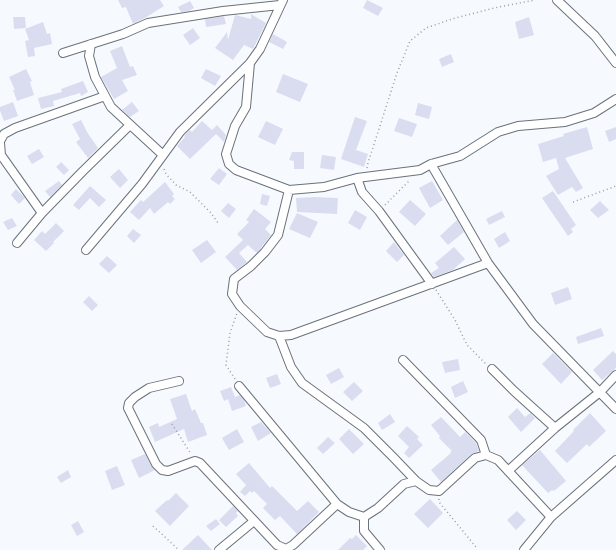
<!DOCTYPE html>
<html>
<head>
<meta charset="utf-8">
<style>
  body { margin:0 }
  canvas { display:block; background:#f6f9fe }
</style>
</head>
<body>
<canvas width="616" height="550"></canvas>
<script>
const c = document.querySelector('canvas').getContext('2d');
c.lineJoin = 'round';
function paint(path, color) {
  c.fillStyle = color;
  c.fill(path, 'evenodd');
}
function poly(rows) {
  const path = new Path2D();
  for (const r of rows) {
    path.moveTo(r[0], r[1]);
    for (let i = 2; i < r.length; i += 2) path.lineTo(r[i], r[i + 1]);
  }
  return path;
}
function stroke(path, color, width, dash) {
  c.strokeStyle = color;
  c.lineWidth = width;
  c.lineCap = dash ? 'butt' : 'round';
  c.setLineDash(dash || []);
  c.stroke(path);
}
paint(poly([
  [118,0,160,0,164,6,145,18,133,24,126,7,122,8],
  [367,0,383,8,378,16,363,8],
  [190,1,194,8,189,11,181,12,178,7],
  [251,14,266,23,253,49,244,45,233,60,215,48,227,32,228,40,235,15,251,19],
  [224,16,226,24,206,27,205,19],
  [13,17,25,17,26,28,14,29],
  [529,17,534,35,519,39,515,22],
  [43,22,47,34,50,33,52,44,34,48,35,56,28,57,25,41,29,40,25,29],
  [193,28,200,38,190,45,183,35],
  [273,34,287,42,283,49,269,42],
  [122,46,130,67,133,66,137,75,122,80,128,91,114,99,101,77,117,68,110,51],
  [451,54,454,62,442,67,439,59],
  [26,69,32,81,30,82,34,95,17,101,13,90,15,90,9,77],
  [206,69,221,76,215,86,201,78],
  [283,74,308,84,300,102,276,92],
  [83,81,88,92,81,96,80,93,53,101,54,106,41,109,38,98,62,92,61,89],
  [13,102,18,116,4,121,0,111,0,107],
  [132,102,139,111,130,117,122,110],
  [418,103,432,107,429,119,415,115],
  [355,117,367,121,356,150,368,154,364,167,341,159],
  [399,118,417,124,412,137,394,131],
  [81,120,87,132,98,148,88,158,76,142,80,139,72,124],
  [202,121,212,130,217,125,226,135,224,142,216,134,190,159,177,146,185,137,184,136,190,130,192,132],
  [266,121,283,129,275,145,258,137],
  [587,127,593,149,565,158,583,188,576,192,572,187,558,195,546,176,559,169,556,158,543,162,538,144,564,136,563,134],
  [616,127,616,139,609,142,605,131],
  [39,149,44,157,32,164,27,156],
  [292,152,304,152,304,169,294,169,294,161,289,160],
  [322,155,336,157,334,170,320,168],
  [61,162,69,170,64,175,56,167],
  [219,168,227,174,219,185,210,179],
  [119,169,128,180,120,188,110,177],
  [59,181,62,185,50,197,45,191],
  [432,181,443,200,430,208,419,188],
  [165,182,174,194,172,196,175,199,170,204,168,202,154,214,150,208,139,220,130,212,141,200,143,202],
  [90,186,106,200,99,207,90,198,79,210,73,205],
  [16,189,25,198,19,204,11,195],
  [553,191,576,225,571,229,573,232,568,236,542,198],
  [262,194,270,196,267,206,260,204],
  [315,197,338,198,337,214,297,212,296,198],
  [410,200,426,214,415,226,399,212],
  [600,201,609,210,598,218,590,210],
  [228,203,236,209,229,218,221,211],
  [254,209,271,222,265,229,271,235,257,253,248,245,239,253,247,262,237,270,225,257,243,240,237,234,249,222,246,220],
  [355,210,367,217,360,230,348,223],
  [502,211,505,217,489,225,486,219],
  [297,213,318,222,310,238,289,229],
  [12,218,17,226,8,230,3,222],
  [457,220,464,232,448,245,440,236],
  [56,223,64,231,53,242,54,243,46,251,34,240,42,231,45,234],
  [133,229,141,235,134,243,127,236],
  [505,232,510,241,499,248,494,239],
  [207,240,216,252,201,263,192,250],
  [394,242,404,255,397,262,386,251],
  [454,247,465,259,453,270,434,277,431,273,439,268,435,263],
  [107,256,117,265,109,273,99,264],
  [568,287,572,299,555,305,551,293],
  [89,296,98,305,92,311,83,302],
  [601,328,604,336,578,344,576,337],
  [613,351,616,354,616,368,602,380,593,370],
  [553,353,572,372,561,384,542,364],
  [458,359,460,370,445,373,442,362],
  [339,368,344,377,331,384,326,375],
  [277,374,281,384,270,388,266,378],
  [463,381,468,392,455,398,451,387],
  [354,382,363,391,352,401,343,392],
  [231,387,235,397,240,395,244,400,246,406,232,411,228,399,224,401,220,391],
  [186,394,192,411,195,409,201,423,203,423,207,435,188,442,184,429,155,442,149,427,158,423,159,427,177,419,170,399],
  [517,408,525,417,530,413,535,418,521,432,508,417],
  [590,413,606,431,589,447,587,444,567,463,555,451,574,431,573,430],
  [390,414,395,422,382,430,378,423],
  [441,417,460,437,465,432,476,443,479,451,471,454,441,482,431,470,451,453,450,452,452,451,439,438,440,436,431,425],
  [261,422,271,433,258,441,251,427],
  [407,426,419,437,417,439,423,445,409,458,404,453,409,447,398,436],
  [237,429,244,442,229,450,222,438],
  [349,429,364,444,353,454,339,439],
  [328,437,335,443,323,454,317,448],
  [540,450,566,481,554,491,552,490,548,493,522,465],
  [145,454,151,466,155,470,139,478,131,460],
  [249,463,270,488,272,486,297,511,308,501,319,512,297,534,280,516,275,520,263,508,267,504,254,491,252,493,250,491,245,496,240,492,246,485,236,474],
  [117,466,125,485,112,490,105,471],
  [68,470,71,477,61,483,57,477],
  [176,493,189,506,170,526,155,511,167,500,168,501],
  [430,499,443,513,428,528,414,514],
  [233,506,238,511,236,513,238,516,226,527,219,520],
  [517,511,526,520,516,530,507,520],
  [216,519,220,524,211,531,206,526],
  [78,521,84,532,77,536,71,525],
  [198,535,212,550,182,550],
  [356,535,367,546,363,550,338,550,350,538,352,539]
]), '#daddf0');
const street = poly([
  [557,0,595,36,616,63],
  [91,44,89,56,95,77,111,107,163,155],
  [63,53,123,34,148,23,223,11,280,5],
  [250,63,246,107,235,126,226,154,229,164,236,170,289,190,324,187,357,178,420,170,431,164,460,156,498,132,518,126,565,122,594,113,616,99],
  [0,141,4,134,15,128,105,96],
  [0,143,1,155,42,213],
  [431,164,488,263,533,324,616,409],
  [357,178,362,192,379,211,432,284],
  [289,190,278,235,265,252,251,266,234,279,232,294,240,306,267,332,279,336,291,335,488,263],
  [17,243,42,213,83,171,130,125],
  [86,250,142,184,180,132,250,63,260,49,283,0],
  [279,336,291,367,302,383,364,428,393,457,416,481],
  [403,360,481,440,486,455],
  [492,369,514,391,555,428],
  [179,381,149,388,135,397,129,403,128,408,156,464,162,470,168,471,195,461,200,463,277,545,286,549,293,545,337,504,349,512,364,517],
  [239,386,337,504],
  [508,471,555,428,600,392,616,375],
  [364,517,378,508,404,484,416,481,429,490,439,491,475,458,486,455,498,460,551,517],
  [364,517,364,531,380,550],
  [219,550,254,521],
  [524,550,551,517,616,460]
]);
stroke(street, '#6a727b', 10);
stroke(poly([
  [367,168,368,163,397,73,410,41,426,28,452,19,494,8,535,0],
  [164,169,166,174,176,185,190,192,211,213,218,223],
  [573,202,616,186],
  [385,205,410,180],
  [436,290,455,320,467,345,486,364],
  [235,379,226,365,230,333,237,313],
  [172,424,191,454],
  [439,499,439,502,476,547],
  [153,526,179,550]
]), '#999ca1', 1.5, [1, 3]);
stroke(street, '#fff', 8);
</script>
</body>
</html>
